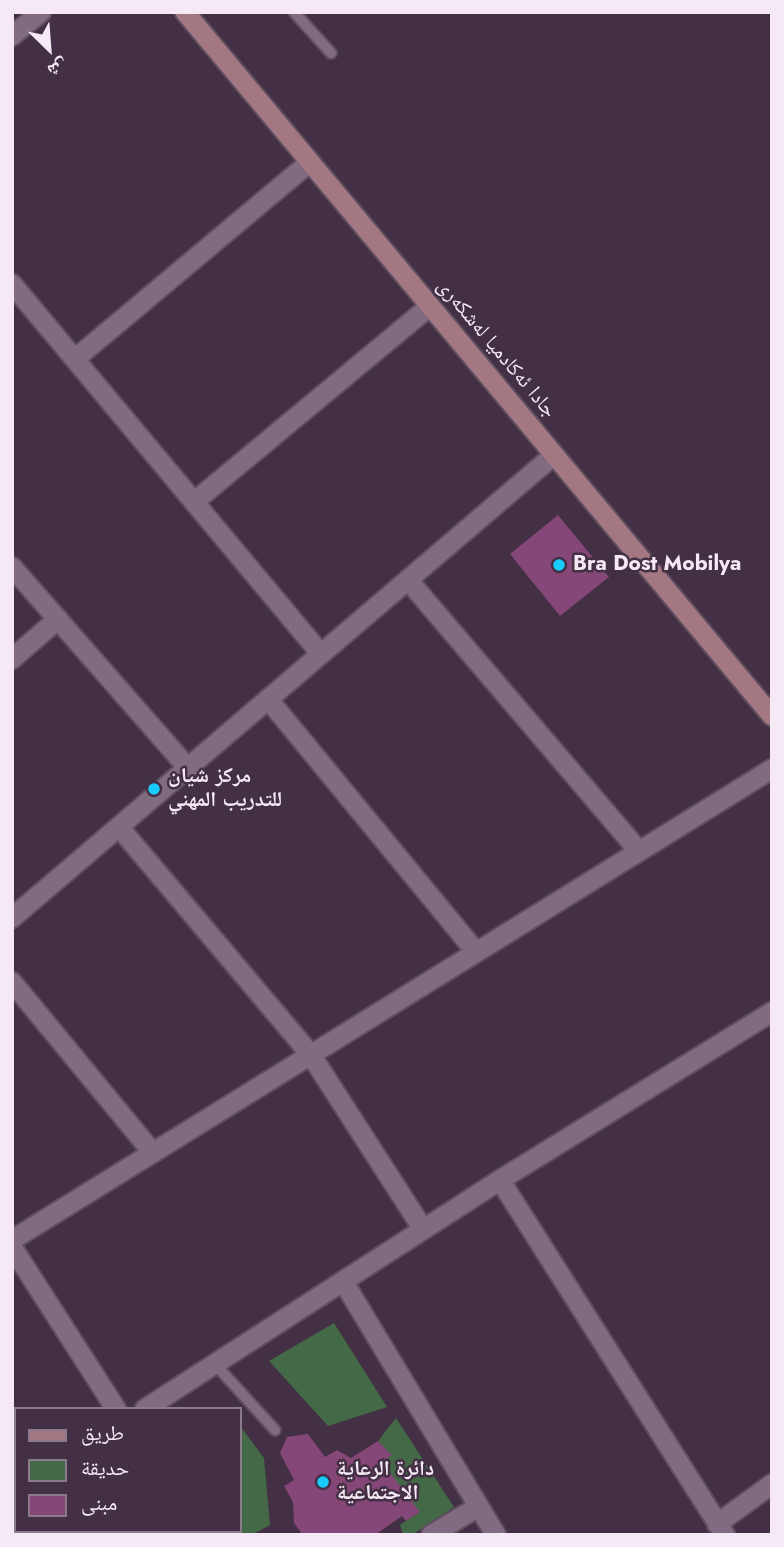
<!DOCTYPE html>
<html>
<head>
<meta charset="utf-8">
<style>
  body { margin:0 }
  #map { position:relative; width:784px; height:1547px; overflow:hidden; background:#433044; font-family:Jost,"Noto Naskh Arabic",sans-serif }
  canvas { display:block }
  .frame { position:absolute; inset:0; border:14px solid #f6e9f6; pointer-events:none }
  .legend { position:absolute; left:14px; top:1407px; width:228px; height:126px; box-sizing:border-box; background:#433044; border:2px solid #8b7a8b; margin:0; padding:9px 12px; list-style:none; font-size:21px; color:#f6e9f6 }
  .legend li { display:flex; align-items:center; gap:14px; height:35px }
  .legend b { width:35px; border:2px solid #8b7a8b }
  .north { position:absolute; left:14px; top:14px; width:70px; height:70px; -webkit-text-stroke:5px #433044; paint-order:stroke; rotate:155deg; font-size:19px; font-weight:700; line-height:28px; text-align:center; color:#f6e9f6 }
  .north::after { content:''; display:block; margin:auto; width:24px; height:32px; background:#f6e9f6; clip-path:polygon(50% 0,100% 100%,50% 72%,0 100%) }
</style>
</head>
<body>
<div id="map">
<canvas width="784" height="1547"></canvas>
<div class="frame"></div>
<ul class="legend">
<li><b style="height:9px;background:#a47883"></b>طريق</li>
<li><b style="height:19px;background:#436946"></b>حديقة</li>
<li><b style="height:19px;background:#854777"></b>مبنى</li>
</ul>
<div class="north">ش</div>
</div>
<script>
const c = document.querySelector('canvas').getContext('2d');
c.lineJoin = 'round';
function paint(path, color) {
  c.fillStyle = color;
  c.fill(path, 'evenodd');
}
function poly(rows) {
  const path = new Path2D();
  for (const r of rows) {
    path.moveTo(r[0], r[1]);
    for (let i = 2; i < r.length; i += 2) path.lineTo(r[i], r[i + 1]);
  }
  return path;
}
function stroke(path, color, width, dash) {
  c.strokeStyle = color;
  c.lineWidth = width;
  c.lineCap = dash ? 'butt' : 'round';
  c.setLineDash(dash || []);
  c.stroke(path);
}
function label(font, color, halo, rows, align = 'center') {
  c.font = font + ' Jost,"Noto Naskh Arabic",sans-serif';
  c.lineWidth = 5;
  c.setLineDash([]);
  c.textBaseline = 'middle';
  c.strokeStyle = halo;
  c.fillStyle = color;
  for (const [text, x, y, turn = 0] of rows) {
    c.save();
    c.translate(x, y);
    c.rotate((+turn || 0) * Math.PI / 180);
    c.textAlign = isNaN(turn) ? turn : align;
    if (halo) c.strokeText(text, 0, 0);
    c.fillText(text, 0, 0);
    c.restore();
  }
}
paint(poly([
  [334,1323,387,1407,328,1426,269,1361],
  [396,1418,454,1507,412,1535,403,1535,400,1525,419,1512,382,1462,391,1455,378,1441],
  [240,1426,264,1458,270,1525,251,1535,209,1535,207,1531,240,1531]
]), '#436946');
paint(poly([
  [558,515,609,577,560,616,510,554],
  [308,1434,325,1457,337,1450,351,1458,378,1441,392,1455,382,1462,420,1512,406,1521,402,1516,375,1535,303,1535,294,1523,293,1502,284,1486,294,1480,280,1453,287,1437]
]), '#854777');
const service = poly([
  [294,12,331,53],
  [215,1364,275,1430]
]);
const minor = poly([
  [12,36,41,12],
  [12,284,321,654],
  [75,359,310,162],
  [194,502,430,306],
  [12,567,188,768],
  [408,580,638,850],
  [12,659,58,619],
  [268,699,476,952],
  [119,827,311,1055,423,1229],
  [12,982,153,1153],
  [500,1180,725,1535],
  [12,1240,772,769],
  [12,1247,116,1409],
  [343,1281,496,1535],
  [145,1409,500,1180,772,1012],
  [717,1524,772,1484],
  [194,1531,196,1535],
  [431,1535,478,1507]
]);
const tertiary = poly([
  [12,918,554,455]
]);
const secondary = poly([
  [185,12,772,716]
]);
stroke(service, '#5f4e5f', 14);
stroke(minor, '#5f4e5f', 23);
stroke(tertiary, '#5f4e5f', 23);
stroke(secondary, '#5f4e5f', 23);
stroke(service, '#816b81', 10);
stroke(minor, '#816b81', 19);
stroke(tertiary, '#816b81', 19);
stroke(secondary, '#a47883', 19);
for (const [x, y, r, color] of [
  [559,565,7,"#19cafc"],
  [154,789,7,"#19cafc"],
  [323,1482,7,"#19cafc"]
]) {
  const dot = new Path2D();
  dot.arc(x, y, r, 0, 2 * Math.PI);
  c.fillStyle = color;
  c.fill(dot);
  stroke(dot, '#433044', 2.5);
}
label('21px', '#f6e9f6', '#433044', [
  ["جادا ئه‌كادميا له‌شكه‌رى",496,349,50]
]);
label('bold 21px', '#f6e9f6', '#433044', [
  ["Bra Dost Mobilya",573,565],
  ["مركز شيان",168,777],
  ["للتدريب المهني",168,801],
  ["دائرة الرعاية",337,1470],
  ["الاجتماعية",337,1494]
], 'left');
</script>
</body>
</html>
